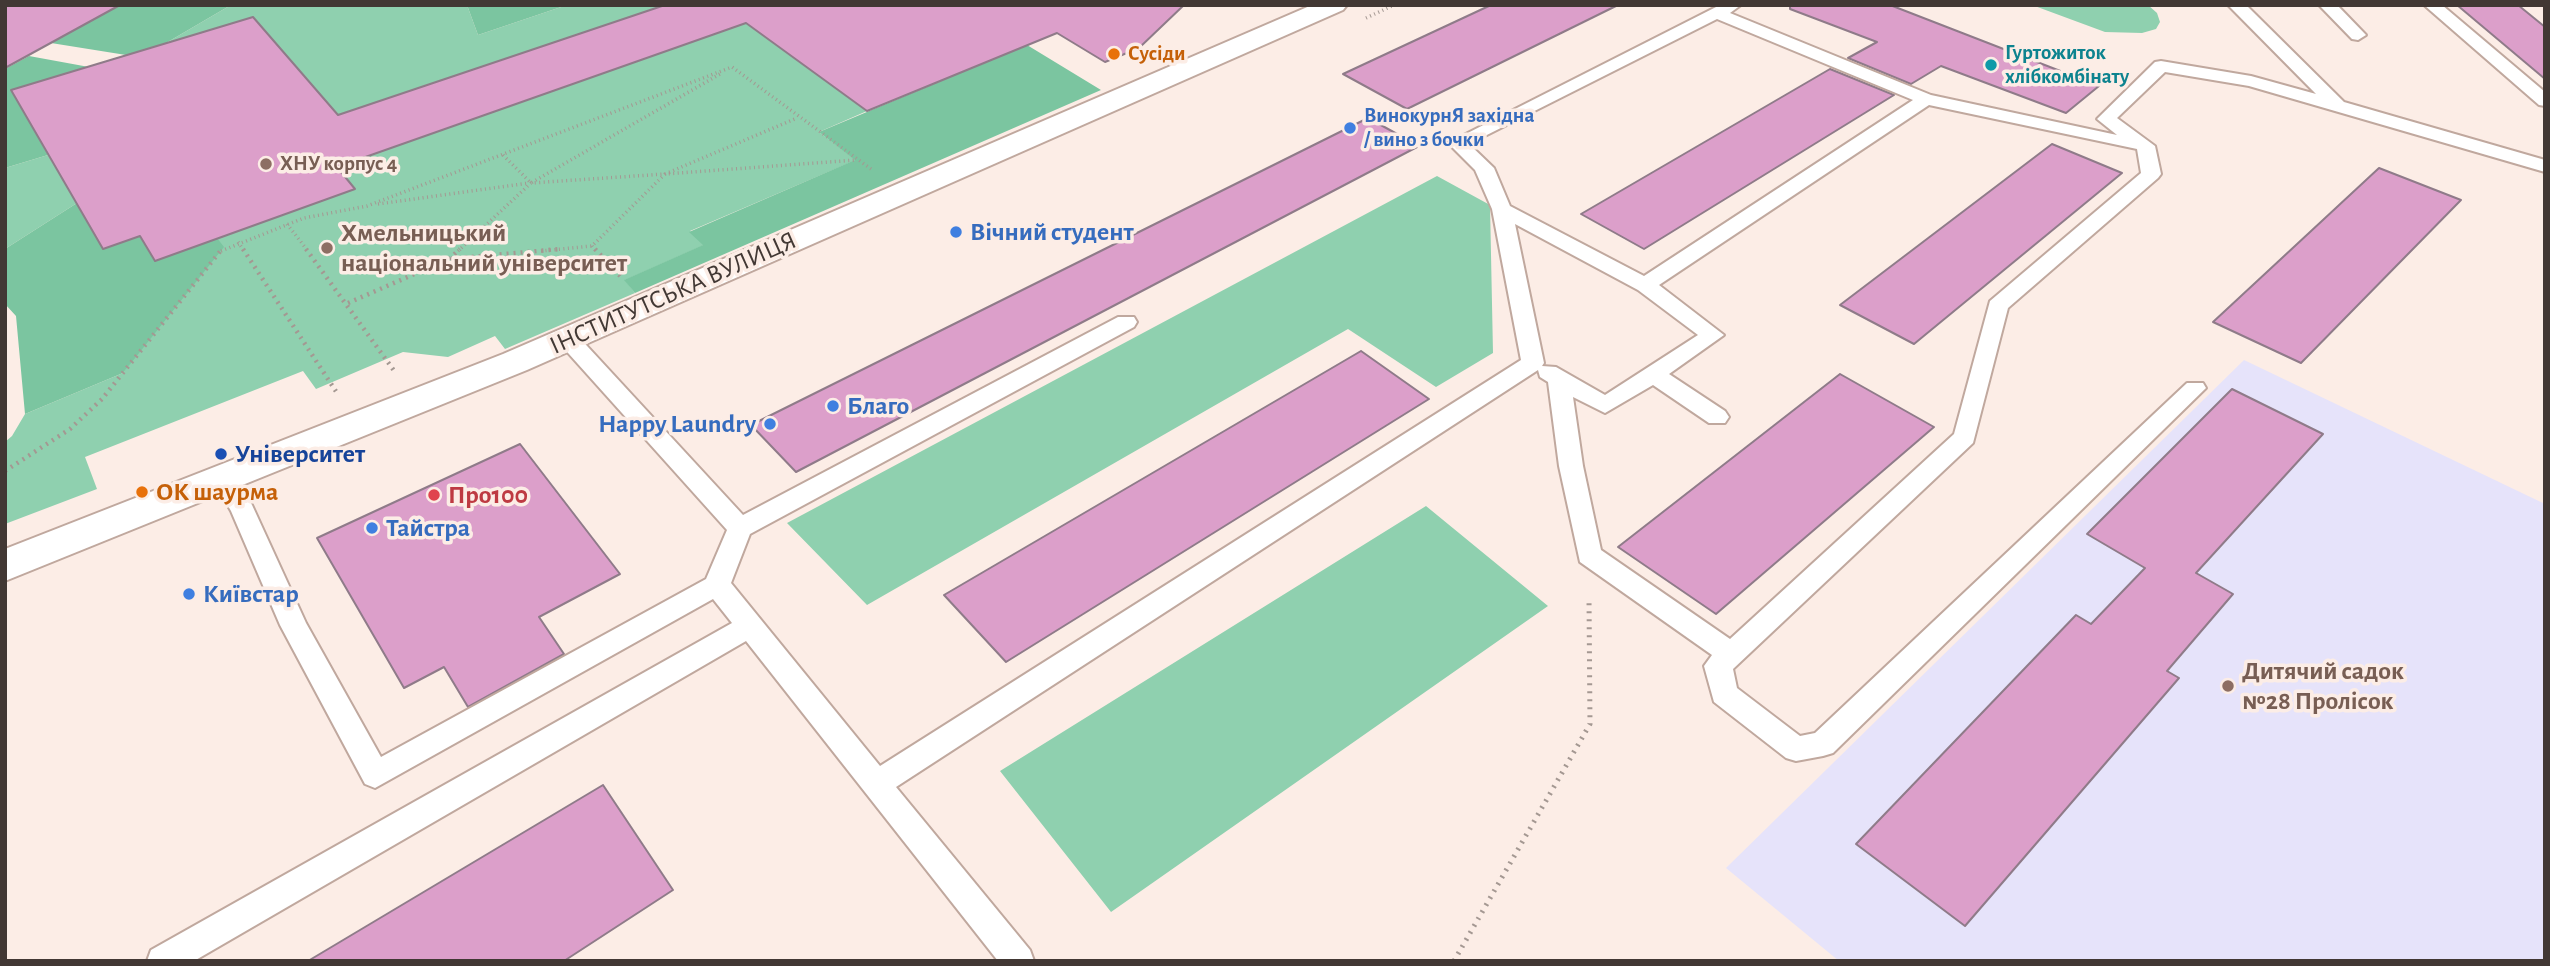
<!DOCTYPE html>
<html>
<head>
<meta charset="utf-8">
<style>
  body { margin:0 }
  #map { position:relative; width:2550px; height:966px; overflow:hidden; background:#fcede6; font-family:"Alegreya Sans",sans-serif }
  canvas { display:block }
  .frame { position:absolute; inset:0; border:7px solid #423834; pointer-events:none }
</style>
</head>
<body>
<div id="map">
<canvas width="2550" height="966"></canvas>
<div class="frame"></div>
</div>
<script>
const c = document.querySelector('canvas').getContext('2d');
c.lineJoin = 'round';
function paint(path, color) {
  c.fillStyle = color;
  c.fill(path, 'evenodd');
}
function poly(rows) {
  const path = new Path2D();
  for (const r of rows) {
    path.moveTo(r[0], r[1]);
    for (let i = 2; i < r.length; i += 2) path.lineTo(r[i], r[i + 1]);
  }
  return path;
}
function stroke(path, color, width, dash) {
  c.strokeStyle = color;
  c.lineWidth = width;
  c.lineCap = dash ? 'butt' : 'round';
  c.setLineDash(dash || []);
  c.stroke(path);
}
function label(font, color, halo, rows, align = 'center') {
  c.font = font + ' "Alegreya Sans",sans-serif';
  c.lineWidth = 7;
  c.setLineDash([]);
  c.textBaseline = 'middle';
  c.strokeStyle = halo;
  c.fillStyle = color;
  for (const [text, x, y, turn = 0] of rows) {
    c.save();
    c.translate(x, y);
    c.rotate((+turn || 0) * Math.PI / 180);
    c.textAlign = isNaN(turn) ? turn : align;
    if (halo) c.strokeText(text, 0, 0);
    c.fillText(text, 0, 0);
    c.restore();
  }
}
paint(poly([
  [2244,360,2545,504,2545,961,1839,961,1726,868]
]), '#e6e3fa');
paint(poly([
  [231,5,467,5,478,35,567,5,665,5,337,115,166,43],
  [2032,5,2148,5,2157,13,2160,22,2156,29,2142,33,2105,32],
  [746,23,867,111,819,132,856,160,690,231,704,245,625,280,635,293,505,349,495,336,448,357,403,352,316,389,303,371,85,457,97,489,5,524,5,442,12,436,25,414,123,373,217,238,354,189,337,167],
  [48,155,77,203,5,249,5,168],
  [1437,176,1490,205,1493,353,1436,387,1348,329,867,605,787,523],
  [1426,506,1548,606,1111,912,1000,771]
]), '#8fd0af');
paint(poly([
  [120,5,231,5,166,43,126,55,51,43],
  [467,5,567,5,478,35],
  [1027,45,1101,90,635,293,624,280,703,245,689,232,855,160,819,132],
  [29,56,89,67,12,90,48,155,5,168,5,69],
  [77,203,103,249,140,236,217,238,224,247,123,373,25,414,16,316,5,304,5,249]
]), '#7bc5a0');
const building = poly([
  [5,5,120,5,5,68,5,5],
  [665,5,1184,5,1139,48,1105,62,1057,33,867,111,746,23,337,167,355,189,155,261,140,236,103,249,11,90,253,17,338,115,665,5],
  [1491,5,1618,5,1407,109,1343,74,1491,5],
  [1790,5,1890,5,2099,86,2066,113,1941,66,1911,84,1848,58,1877,42,1790,9,1790,5],
  [2457,5,2518,5,2545,27,2545,79,2457,5],
  [1830,69,1894,95,1644,249,1581,214,1830,69],
  [1368,118,1419,146,796,472,751,425,1368,118],
  [2052,144,2122,173,1914,344,1840,305,2052,144],
  [2379,168,2461,200,2301,363,2213,322,2379,168],
  [1361,351,1429,399,1006,662,944,595,1361,351],
  [1840,374,1934,427,1716,614,1618,547,1840,374],
  [2232,389,2323,434,2196,573,2233,594,2167,671,2179,678,1965,926,1856,844,2076,615,2091,624,2145,568,2087,534,2232,389],
  [520,444,620,574,539,617,564,654,468,707,444,667,404,688,317,538,520,444],
  [603,785,673,890,564,961,308,961,603,785]
]);
paint(building, '#dc9fca');
stroke(building, '#8f7b89', 2);
const service = poly([
  [1720,5,1741,5,1730,13,1931,95,2117,135,2097,119,2155,62,2161,61,2251,76,2316,94,2228,5,2246,5,2344,102,2545,160,2545,172,2249,86,2165,72,2117,118,2155,146,2161,174,2158,178,2008,308,1973,443,1733,669,1737,688,1800,736,1815,733,2187,383,2203,383,2206,388,1833,753,1823,756,1796,761,1786,758,1714,702,1704,666,1712,655,1580,562,1559,466,1548,382,1540,377,1538,370,896,787,1030,950,1034,961,998,961,746,641,194,961,147,961,151,950,732,623,713,599,375,788,365,784,280,625,231,511,213,480,216,474,225,471,234,474,252,505,306,623,381,757,706,579,727,530,560,344,557,339,560,334,576,334,743,515,1118,317,1134,317,1137,322,1134,327,750,534,731,583,880,766,1521,360,1492,209,1475,170,1448,143,1720,5],
  [1717,19,1913,100,1644,276,1510,206,1494,168,1469,144,1717,19],
  [1929,105,2137,149,2141,173,1990,301,1954,434,1730,639,1601,550,1583,466,1573,397,1605,413,1653,385,1709,423,1725,423,1729,417,1725,411,1669,374,1724,335,1659,285,1929,105],
  [1515,224,1638,290,1698,335,1605,395,1556,367,1542,366,1544,363,1515,224],
  [2319,5,2337,5,2366,35,2358,40,2352,39,2319,5],
  [2424,5,2442,5,2545,92,2545,106,2539,105,2424,5]
]);
const tertiary = poly([
  [1312,5,1347,5,1343,10,527,370,5,581,5,549,503,354,1312,5]
]);
stroke(service, '#c0a89e', 4);
stroke(tertiary, '#c0a89e', 4);
stroke(poly([
  [1366,18,1394,5],
  [503,155,531,183,720,74],
  [378,204,529,183],
  [287,224,308,251],
  [238,242,244,251],
  [592,246,596,251],
  [221,251,304,218,367,206,732,67,871,169],
  [458,251,531,183,665,174,797,118],
  [541,251,592,246,665,174,856,160]
]), '#a49892', 3.5, [1, 3.5]);
stroke(poly([
  [243,249,337,393],
  [306,249,395,372],
  [595,249,622,278],
  [449,259,460,249],
  [348,303,449,259,560,249],
  [5,471,70,429,102,399,222,249]
]), '#a49892', 4.5, [2, 5]);
stroke(poly([
  [1454,961,1590,724,1589,599]
]), '#a49892', 5, [2, 6]);
paint(service, '#fff');
paint(tertiary, '#fff');
for (const [x, y, r, color] of [
  [1114,54,7,"#e8710a"],
  [1991,65,7,"#0f9aa8"],
  [1350,128,7,"#3f7fe0"],
  [266,164,7,"#8d6e63"],
  [956,232,7,"#3f7fe0"],
  [327,248,7,"#8d6e63"],
  [833,406,7,"#3f7fe0"],
  [770,424,7,"#3f7fe0"],
  [221,454,7,"#1a4fb4"],
  [142,492,7,"#e8710a"],
  [434,495,7,"#e0444e"],
  [372,528,7,"#3f7fe0"],
  [189,594,7,"#3f7fe0"],
  [2228,686,7,"#8d6e63"]
]) {
  const dot = new Path2D();
  dot.arc(x, y, r, 0, 2 * Math.PI);
  c.fillStyle = color;
  c.fill(dot);
  stroke(dot, '#fcede6', 2.5);
}
label('bold 21px', '#0d838f', '#fcede6', [
  ["Гуртожиток",2005,53],
  ["хлібкомбінату",2005,77]
], 'left');
label('bold 21px', '#c56008', '#fcede6', [
  ["Сусіди",1128,54]
], 'left');
label('bold 21px', '#366cbe', '#fcede6', [
  ["ВинокурнЯ західна",1364,116],
  ["/ вино з бочки",1364,140]
], 'left');
label('bold 21px', '#785e54', '#fcede6', [
  ["ХНУ корпус 4",280,164]
], 'left');
label('bold 26px', '#366cbe', '#fcede6', [
  ["Вічний студент",970,232],
  ["Благо",847,406],
  ["Happy Laundry",756,424,"right"],
  ["Тайстра",386,528],
  ["Київстар",203,594]
], 'left');
label('bold 26px', '#785e54', '#fcede6', [
  ["Хмельницький",341,233],
  ["національний університет",341,263],
  ["Дитячий садок",2242,671],
  ["№28 Пролісок",2242,701]
], 'left');
label('26px', '#423834', '#fcede6', [
  ["ІНСТИТУТСЬКА ВУЛИЦЯ",673,293,-24]
]);
label('bold 26px', '#164399', '#fcede6', [
  ["Університет",235,454]
], 'left');
label('bold 26px', '#c56008', '#fcede6', [
  ["ОК шаурма",156,492]
], 'left');
label('bold 26px', '#be3a42', '#fcede6', [
  ["Про100",448,495]
], 'left');
</script>
</body>
</html>
